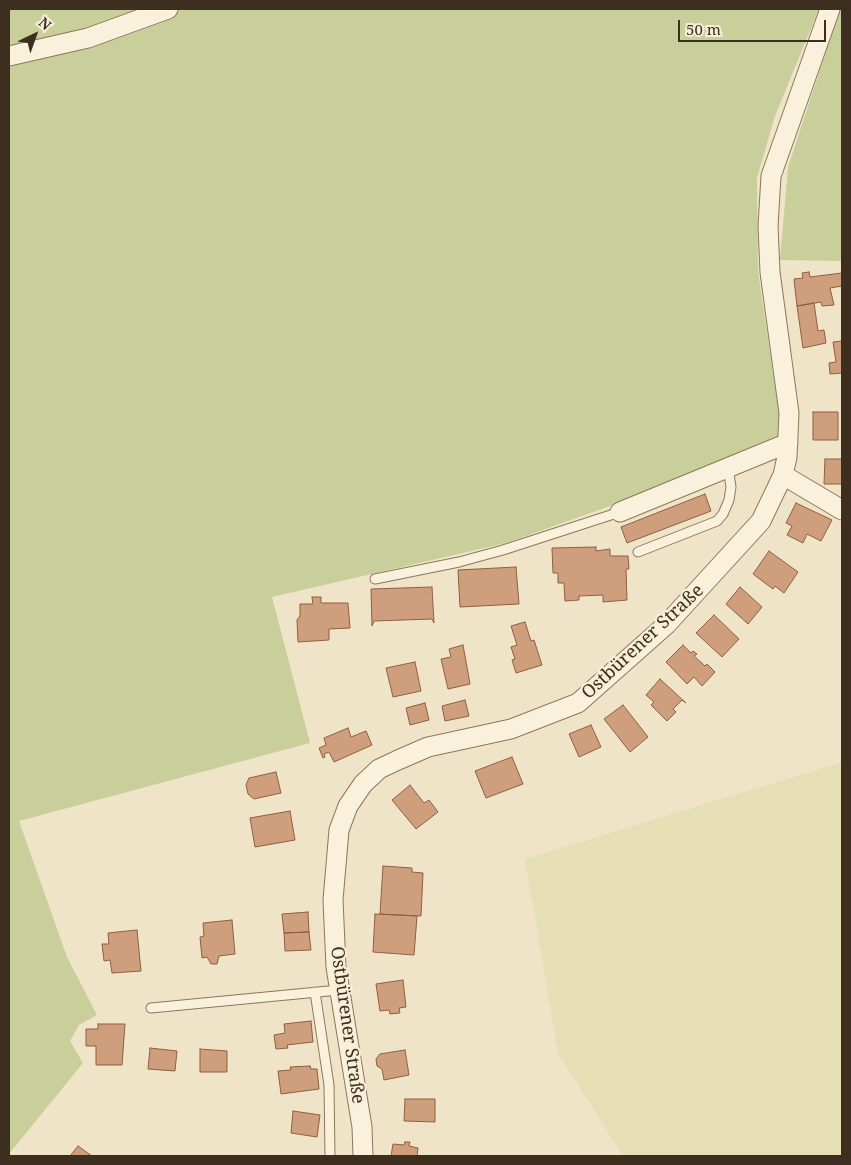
<!DOCTYPE html>
<html>
<head>
<meta charset="utf-8">
<style>
  body { margin:0 }
  #map { position:relative; width:851px; height:1165px; overflow:hidden; background:#f0e4c8; font-family:"Noto Serif",serif }
  canvas { display:block }
  .frame { position:absolute; inset:0; border:10px solid #3d2e20; pointer-events:none }
  .north { position:absolute; left:10px; top:10px; width:50px; height:50px; -webkit-text-stroke:4px #f7eed8; paint-order:stroke; rotate:42deg; font-size:14px; font-weight:700; line-height:20px; text-align:center; color:#3d2e20 }
  .north::after { content:''; display:block; margin:auto; width:18px; height:22px; background:#3d2e20; clip-path:polygon(50% 0,100% 100%,50% 72%,0 100%) }
  .scale { position:absolute; left:678px; top:20px; width:148px; height:22px; box-sizing:border-box; border:2px solid #3d2e20; border-top:0; padding-left:6px; font-size:15px; line-height:18px; white-space:nowrap; color:#3d2e20; -webkit-text-stroke:4px #f7eed8; paint-order:stroke }
</style>
</head>
<body>
<div id="map">
<canvas width="851" height="1165"></canvas>
<div class="frame"></div>
<div class="north">N</div>
<div class="scale">50 m</div>
</div>
<script>
const c = document.querySelector('canvas').getContext('2d');
c.lineJoin = 'round';
function paint(path, color) {
  c.fillStyle = color;
  c.fill(path, 'evenodd');
}
function poly(rows) {
  const path = new Path2D();
  for (const r of rows) {
    path.moveTo(r[0], r[1]);
    for (let i = 2; i < r.length; i += 2) path.lineTo(r[i], r[i + 1]);
  }
  return path;
}
function stroke(path, color, width, dash) {
  c.strokeStyle = color;
  c.lineWidth = width;
  c.lineCap = dash ? 'butt' : 'round';
  c.setLineDash(dash || []);
  c.stroke(path);
}
function label(font, color, halo, rows, align = 'center') {
  c.font = font + ' "Noto Serif",serif';
  c.lineWidth = 4.5;
  c.setLineDash([]);
  c.textBaseline = 'middle';
  c.strokeStyle = halo;
  c.fillStyle = color;
  for (const [text, x, y, turn = 0] of rows) {
    c.save();
    c.translate(x, y);
    c.rotate((+turn || 0) * Math.PI / 180);
    c.textAlign = isNaN(turn) ? turn : align;
    if (halo) c.strokeText(text, 0, 0);
    c.fillText(text, 0, 0);
    c.restore();
  }
}
paint(poly([
  [842,762,842,1156,623,1156,558,1053,525,859]
]), '#e6deb5');
paint(poly([
  [9,9,819,9,775,116,757,178,758,271,782,434,630,499,506,543,272,597,310,743,19,821,67,957,97,1015,79,1025,70,1041,83,1063,9,1154],
  [840,9,842,9,842,261,780,260,788,167]
]), '#c9cf9b');
const building = poly([
  [809,272,810,277,842,273,842,286,830,288,834,305,822,306,821,302,797,306,794,279,803,278,802,273,809,272],
  [814,303,818,331,824,330,826,343,803,348,797,306,814,303],
  [842,341,842,373,830,374,829,363,836,362,833,342,842,341],
  [813,412,838,412,838,440,813,440,813,412],
  [825,459,842,459,842,484,824,484,825,459],
  [705,494,711,511,627,543,621,527,705,494],
  [796,503,832,520,821,541,807,534,803,543,787,535,792,526,786,523,796,503],
  [596,547,596,551,610,549,610,556,628,556,629,569,626,569,627,600,603,602,603,595,579,596,579,600,565,601,564,583,558,583,558,573,553,573,552,548,596,547],
  [769,551,798,572,784,593,775,586,773,589,753,574,769,551],
  [516,567,519,604,460,607,458,570,516,567],
  [432,587,434,623,432,619,374,621,372,626,371,589,432,587],
  [740,587,762,607,748,624,726,604,740,587],
  [312,597,321,597,321,603,348,603,350,628,329,629,329,640,298,642,297,620,300,616,300,604,313,604,312,597],
  [714,615,739,639,722,657,696,633,714,615],
  [525,622,531,641,534,640,542,665,516,673,512,660,515,659,511,647,517,645,511,626,525,622],
  [463,645,470,684,448,689,441,659,451,657,449,649,463,645],
  [683,645,691,653,693,651,697,654,694,656,705,666,707,664,715,672,702,686,694,677,687,684,666,662,683,645],
  [415,662,421,691,393,697,386,668,415,662],
  [660,679,686,703,682,700,673,709,676,712,667,721,651,705,654,702,646,695,660,679],
  [465,700,469,716,445,721,442,706,465,700],
  [425,703,429,720,410,725,406,708,425,703],
  [623,705,648,737,630,752,604,719,623,705],
  [591,725,601,747,579,757,569,734,591,725],
  [348,728,351,737,366,731,372,745,334,762,329,752,324,754,325,757,323,758,319,748,326,745,324,738,348,728],
  [512,757,523,784,486,798,475,771,512,757],
  [276,772,281,793,254,799,248,794,246,785,249,778,276,772],
  [410,785,424,803,429,800,438,812,416,829,392,800,410,785],
  [290,811,295,840,255,847,250,818,290,811],
  [383,866,412,868,412,872,423,873,421,916,380,914,383,866],
  [308,912,309,932,284,933,282,914,308,912],
  [375,914,417,916,414,955,373,952,375,914],
  [232,920,235,954,219,956,217,964,211,964,207,957,202,958,200,937,204,936,203,923,232,920],
  [137,930,141,971,112,973,110,960,104,961,102,944,109,944,108,933,137,930],
  [309,932,311,950,285,951,284,933,309,932],
  [403,980,406,1007,399,1008,400,1013,390,1014,389,1010,380,1011,376,984,403,980],
  [311,1021,313,1042,287,1045,288,1048,276,1049,274,1035,285,1033,284,1024,311,1021],
  [98,1024,125,1024,122,1065,96,1065,96,1046,86,1046,86,1029,98,1029,98,1024],
  [150,1048,177,1051,175,1071,148,1069,150,1048],
  [200,1049,227,1051,227,1072,200,1072,200,1049],
  [405,1050,409,1075,384,1080,382,1069,377,1066,376,1059,380,1054,405,1050],
  [310,1066,311,1069,317,1069,319,1089,281,1094,278,1071,291,1070,290,1067,310,1066],
  [405,1099,435,1099,435,1122,404,1121,405,1099],
  [293,1111,320,1115,317,1137,291,1133,293,1111],
  [405,1142,410,1142,409,1146,418,1148,417,1156,391,1156,393,1144,404,1145,405,1142],
  [78,1146,92,1156,70,1156,78,1146]
]);
paint(building, '#cf9f7d');
stroke(building, '#8d5f41', 1);
const service = poly([
  [638,552,717,521,723,514,729,500,731,487,728,467],
  [375,579,459,562,503,550,620,512],
  [315,992,329,1085,330,1156],
  [151,1008,339,990]
]);
const minor = poly([
  [9,56,88,38,168,9],
  [783,475,842,510],
  [620,512,788,443],
  [363,1156,362,1127,336,967,333,900,339,830,348,806,363,784,379,769,398,760,428,747,511,729,578,703,666,625,761,521,783,475,787,457,789,413,770,272,768,226,771,176,830,9]
]);
stroke(service, '#8d765c', 11);
stroke(minor, '#8d765c', 21);
stroke(service, '#faf1dc', 9);
stroke(minor, '#faf1dc', 19);
label('18px', '#3d2e20', '#f7eed8', [
  ["Ostbürener Straße",643,642,-43],
  ["Ostbürener Straße",347,1025,82]
]);
</script>
</body>
</html>
